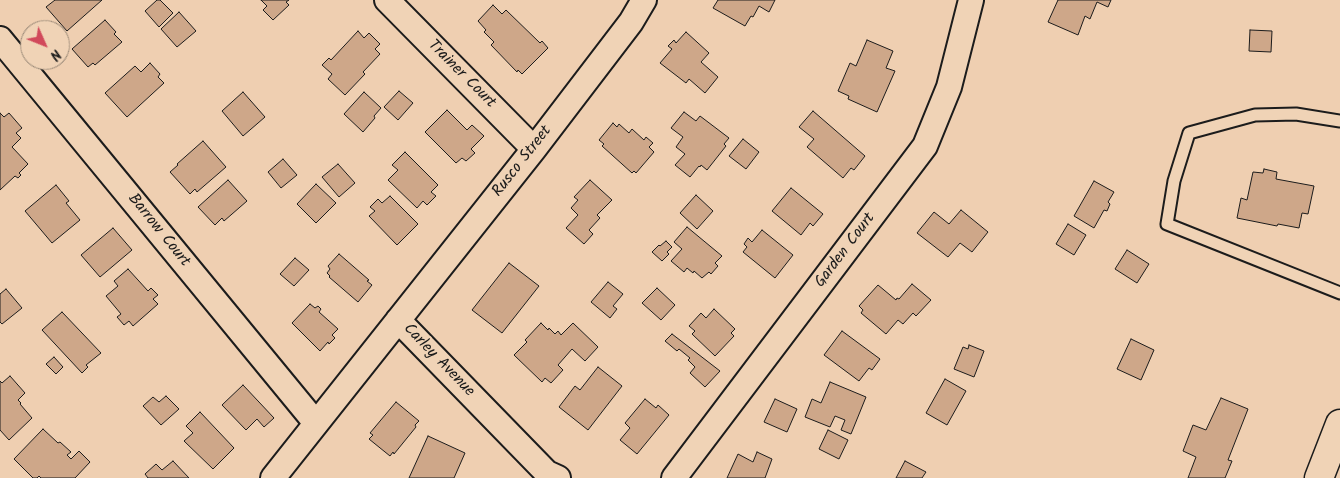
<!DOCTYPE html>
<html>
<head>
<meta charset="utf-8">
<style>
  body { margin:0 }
  #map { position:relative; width:1340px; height:478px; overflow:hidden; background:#efcfb1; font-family:Kalam,sans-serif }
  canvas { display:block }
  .north { position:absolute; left:20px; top:20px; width:50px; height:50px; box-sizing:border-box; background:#f0d3b6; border:1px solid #9b8a78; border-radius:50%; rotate:134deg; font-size:14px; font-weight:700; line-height:20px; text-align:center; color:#1c1c1c }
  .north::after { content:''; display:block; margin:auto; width:18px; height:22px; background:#d1495b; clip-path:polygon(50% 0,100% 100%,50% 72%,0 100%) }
</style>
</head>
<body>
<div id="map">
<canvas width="1340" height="478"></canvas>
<div class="north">N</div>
</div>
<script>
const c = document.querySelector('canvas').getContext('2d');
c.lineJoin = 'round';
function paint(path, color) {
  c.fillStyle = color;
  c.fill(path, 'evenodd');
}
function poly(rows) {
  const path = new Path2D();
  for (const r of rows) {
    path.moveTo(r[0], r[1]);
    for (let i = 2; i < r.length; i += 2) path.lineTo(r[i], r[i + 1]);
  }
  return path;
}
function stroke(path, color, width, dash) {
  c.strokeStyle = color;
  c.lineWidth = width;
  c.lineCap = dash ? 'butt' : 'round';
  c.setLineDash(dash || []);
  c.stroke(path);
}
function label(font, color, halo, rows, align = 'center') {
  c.font = font + ' Kalam,sans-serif';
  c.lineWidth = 4;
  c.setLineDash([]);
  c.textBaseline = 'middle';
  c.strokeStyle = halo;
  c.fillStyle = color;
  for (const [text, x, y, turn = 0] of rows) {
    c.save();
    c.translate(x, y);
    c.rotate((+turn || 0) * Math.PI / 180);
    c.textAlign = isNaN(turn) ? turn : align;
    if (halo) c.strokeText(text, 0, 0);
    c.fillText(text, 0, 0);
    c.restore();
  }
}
const building = poly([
  [55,0,102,0,67,31,46,7,55,0],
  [157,0,160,0,173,13,159,27,145,11,157,0],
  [261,0,289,0,286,2,289,5,273,20,263,10,267,6,261,0],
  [718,0,775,0,769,12,759,6,753,17,751,16,745,26,713,8,718,0],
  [1058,0,1111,0,1108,7,1097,2,1090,19,1085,16,1078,35,1048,22,1058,0],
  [493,5,502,14,506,10,540,43,542,41,548,48,522,74,518,70,517,72,491,45,494,42,484,32,486,30,478,21,493,5],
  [179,12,196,31,177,47,161,29,179,12],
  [105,20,116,32,114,34,122,42,95,65,93,63,88,67,72,49,105,20],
  [1250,30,1272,31,1271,52,1249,51,1250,30],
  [358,31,364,38,369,33,380,44,375,49,380,54,363,72,365,74,345,95,328,79,332,74,322,65,329,58,331,60,358,31],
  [686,32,709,53,701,62,718,77,705,93,689,79,686,83,660,63,672,49,668,46,674,40,676,43,686,32],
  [867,40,893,51,886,68,895,71,877,112,848,99,849,96,838,91,850,63,856,66,867,40],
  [150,63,160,74,158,77,164,83,127,117,105,93,135,66,141,72,150,63],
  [399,91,413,103,398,120,384,107,399,91],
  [243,92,265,117,243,136,222,111,243,92],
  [364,92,381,108,374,116,375,118,363,132,344,114,364,92],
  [447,110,467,130,472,125,484,136,471,149,475,153,466,161,462,158,456,163,425,132,447,110],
  [813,111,865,156,854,170,851,168,843,178,807,147,814,139,799,127,813,111],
  [684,112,696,121,700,116,729,138,724,144,726,146,707,170,701,165,700,167,699,166,690,177,675,165,685,154,676,147,683,137,671,128,684,112],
  [0,113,4,117,9,113,22,128,16,133,21,138,12,147,28,164,19,173,21,175,18,178,15,176,0,190,0,113],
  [613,123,617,127,619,124,629,133,632,129,644,140,646,137,653,143,649,147,654,152,636,173,634,171,632,173,602,146,604,144,599,140,613,123],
  [743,139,759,152,746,169,729,156,743,139],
  [203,141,226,167,197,192,195,189,190,194,170,172,178,165,177,164,203,141],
  [405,152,438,185,431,192,436,196,427,205,423,201,417,208,388,180,398,170,392,165,405,152],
  [283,159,297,175,281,188,268,172,283,159],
  [338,164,355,183,339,197,322,177,338,164],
  [1264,169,1277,172,1276,179,1314,186,1308,214,1302,213,1299,228,1278,224,1277,226,1237,218,1241,198,1247,200,1253,172,1263,173,1264,169],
  [228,180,247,201,224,221,222,218,215,225,198,207,228,180],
  [590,180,612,200,597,215,600,218,589,230,593,234,584,244,566,228,578,215,571,208,578,200,574,197,590,180],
  [1094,181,1114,192,1108,202,1110,204,1107,211,1104,210,1094,228,1074,216,1094,181],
  [316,184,336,203,316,223,297,204,316,184],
  [56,185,69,201,66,203,80,220,52,243,25,211,56,185],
  [791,188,823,214,813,226,810,223,801,235,772,211,791,188],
  [696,195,713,211,697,229,680,213,696,195],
  [390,196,418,224,397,245,369,216,375,211,370,207,378,199,382,203,390,196],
  [961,210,988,232,972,252,960,243,948,257,917,233,934,212,949,224,961,210],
  [1068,224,1086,235,1074,255,1056,244,1068,224],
  [687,227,722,256,715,263,718,266,711,274,709,272,702,278,694,271,693,273,687,268,684,272,671,261,682,249,674,242,687,227],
  [113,228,132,250,100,277,81,255,113,228],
  [762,230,793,255,775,278,743,252,747,247,744,244,748,238,752,242,762,230],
  [666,241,672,247,667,252,669,254,662,261,652,252,659,245,660,246,666,241],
  [1127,250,1149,264,1137,283,1115,269,1127,250],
  [339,254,369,280,367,281,372,285,358,302,329,277,330,276,327,273,330,269,328,266,339,254],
  [295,258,309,270,294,286,280,274,295,258],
  [509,263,539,286,502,333,472,310,509,263],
  [128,269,148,291,151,288,158,295,153,299,158,304,133,326,129,321,124,325,117,317,121,314,106,296,118,286,114,281,128,269],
  [608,282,623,294,613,306,617,309,610,318,591,302,608,282],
  [912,284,931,300,916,316,913,313,903,324,898,320,886,334,861,313,863,310,859,306,878,285,896,300,897,298,899,299,912,284],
  [657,288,675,305,661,320,642,303,657,288],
  [6,289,22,308,2,324,0,322,0,294,6,289],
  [310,304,315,308,318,306,321,309,319,312,338,329,332,335,335,338,329,344,328,342,320,351,292,323,310,304],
  [714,309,735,329,731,333,734,336,715,356,692,334,695,331,689,326,701,313,706,318,714,309],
  [62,312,101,353,86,365,88,367,82,373,42,330,62,312],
  [541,323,548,330,549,328,555,334,558,331,561,335,573,323,598,347,585,361,572,349,558,365,563,370,551,383,545,378,542,382,514,355,527,342,525,340,541,323],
  [842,331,880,359,872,370,869,368,859,381,824,355,842,331],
  [672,334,720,371,705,387,690,373,695,367,688,360,690,358,679,349,677,351,665,341,672,334],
  [1131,339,1154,350,1141,380,1117,369,1131,339],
  [969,345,984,351,974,377,954,369,963,347,968,349,969,345],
  [54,357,63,367,56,374,46,364,54,357],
  [598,367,622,386,588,430,559,407,575,386,580,390,598,367],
  [10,376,25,393,18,400,21,403,20,404,32,418,9,440,0,430,0,381,2,383,10,376],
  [945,379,966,391,947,425,926,413,945,379],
  [830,382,866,397,851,434,841,430,845,420,835,416,830,427,805,417,812,399,821,403,830,382],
  [243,385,274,418,264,427,257,419,246,430,222,405,243,385],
  [166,396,179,409,161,425,143,406,153,397,159,402,166,396],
  [1221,398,1248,409,1228,460,1232,461,1225,478,1188,478,1196,457,1183,451,1193,425,1206,430,1221,398],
  [645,399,656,408,658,405,669,415,637,454,620,440,630,428,625,423,645,399],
  [775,399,797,409,787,432,764,422,775,399],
  [396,402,419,421,415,425,416,427,394,454,393,452,390,456,369,439,373,435,370,433,396,402],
  [200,412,234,448,213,469,184,441,193,433,186,426,200,412],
  [43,429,58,443,60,442,71,452,67,455,71,459,79,451,90,462,75,478,41,478,39,476,37,478,33,478,14,459,43,429],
  [828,430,848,440,839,459,819,449,828,430],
  [428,436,465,453,454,478,409,478,428,436],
  [757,452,772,459,765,478,727,478,738,454,753,462,757,452],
  [173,461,189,478,148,478,145,474,156,464,162,470,173,461],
  [905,461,926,472,922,478,896,478,905,461]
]);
paint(building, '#cea789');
stroke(building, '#1c1c1c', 1);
const lane = poly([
  [1340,121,1296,114,1255,115,1189,133,1174,181,1167,224,1340,293]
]);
const street = poly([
  [387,0,534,149],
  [0,39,315,422],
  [398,320,547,473,558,478],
  [273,478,534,149,631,22,644,0],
  [674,478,925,146,949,87,971,0]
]);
const secondary = poly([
  [1319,478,1340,424]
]);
stroke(lane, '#1c1c1c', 15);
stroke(street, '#1c1c1c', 28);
stroke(secondary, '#1c1c1c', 31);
stroke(lane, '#f0d3b6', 11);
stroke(street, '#f0d3b6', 24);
stroke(secondary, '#f0d3b6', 28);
label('16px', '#1c1c1c', '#f0d3b6', [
  ["Trainer Court",461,75,45],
  ["Rusco Street",523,162,-52],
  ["Barrow Court",158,231,51],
  ["Garden Court",846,251,-53],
  ["Carley Avenue",438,361,46]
]);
</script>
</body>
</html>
